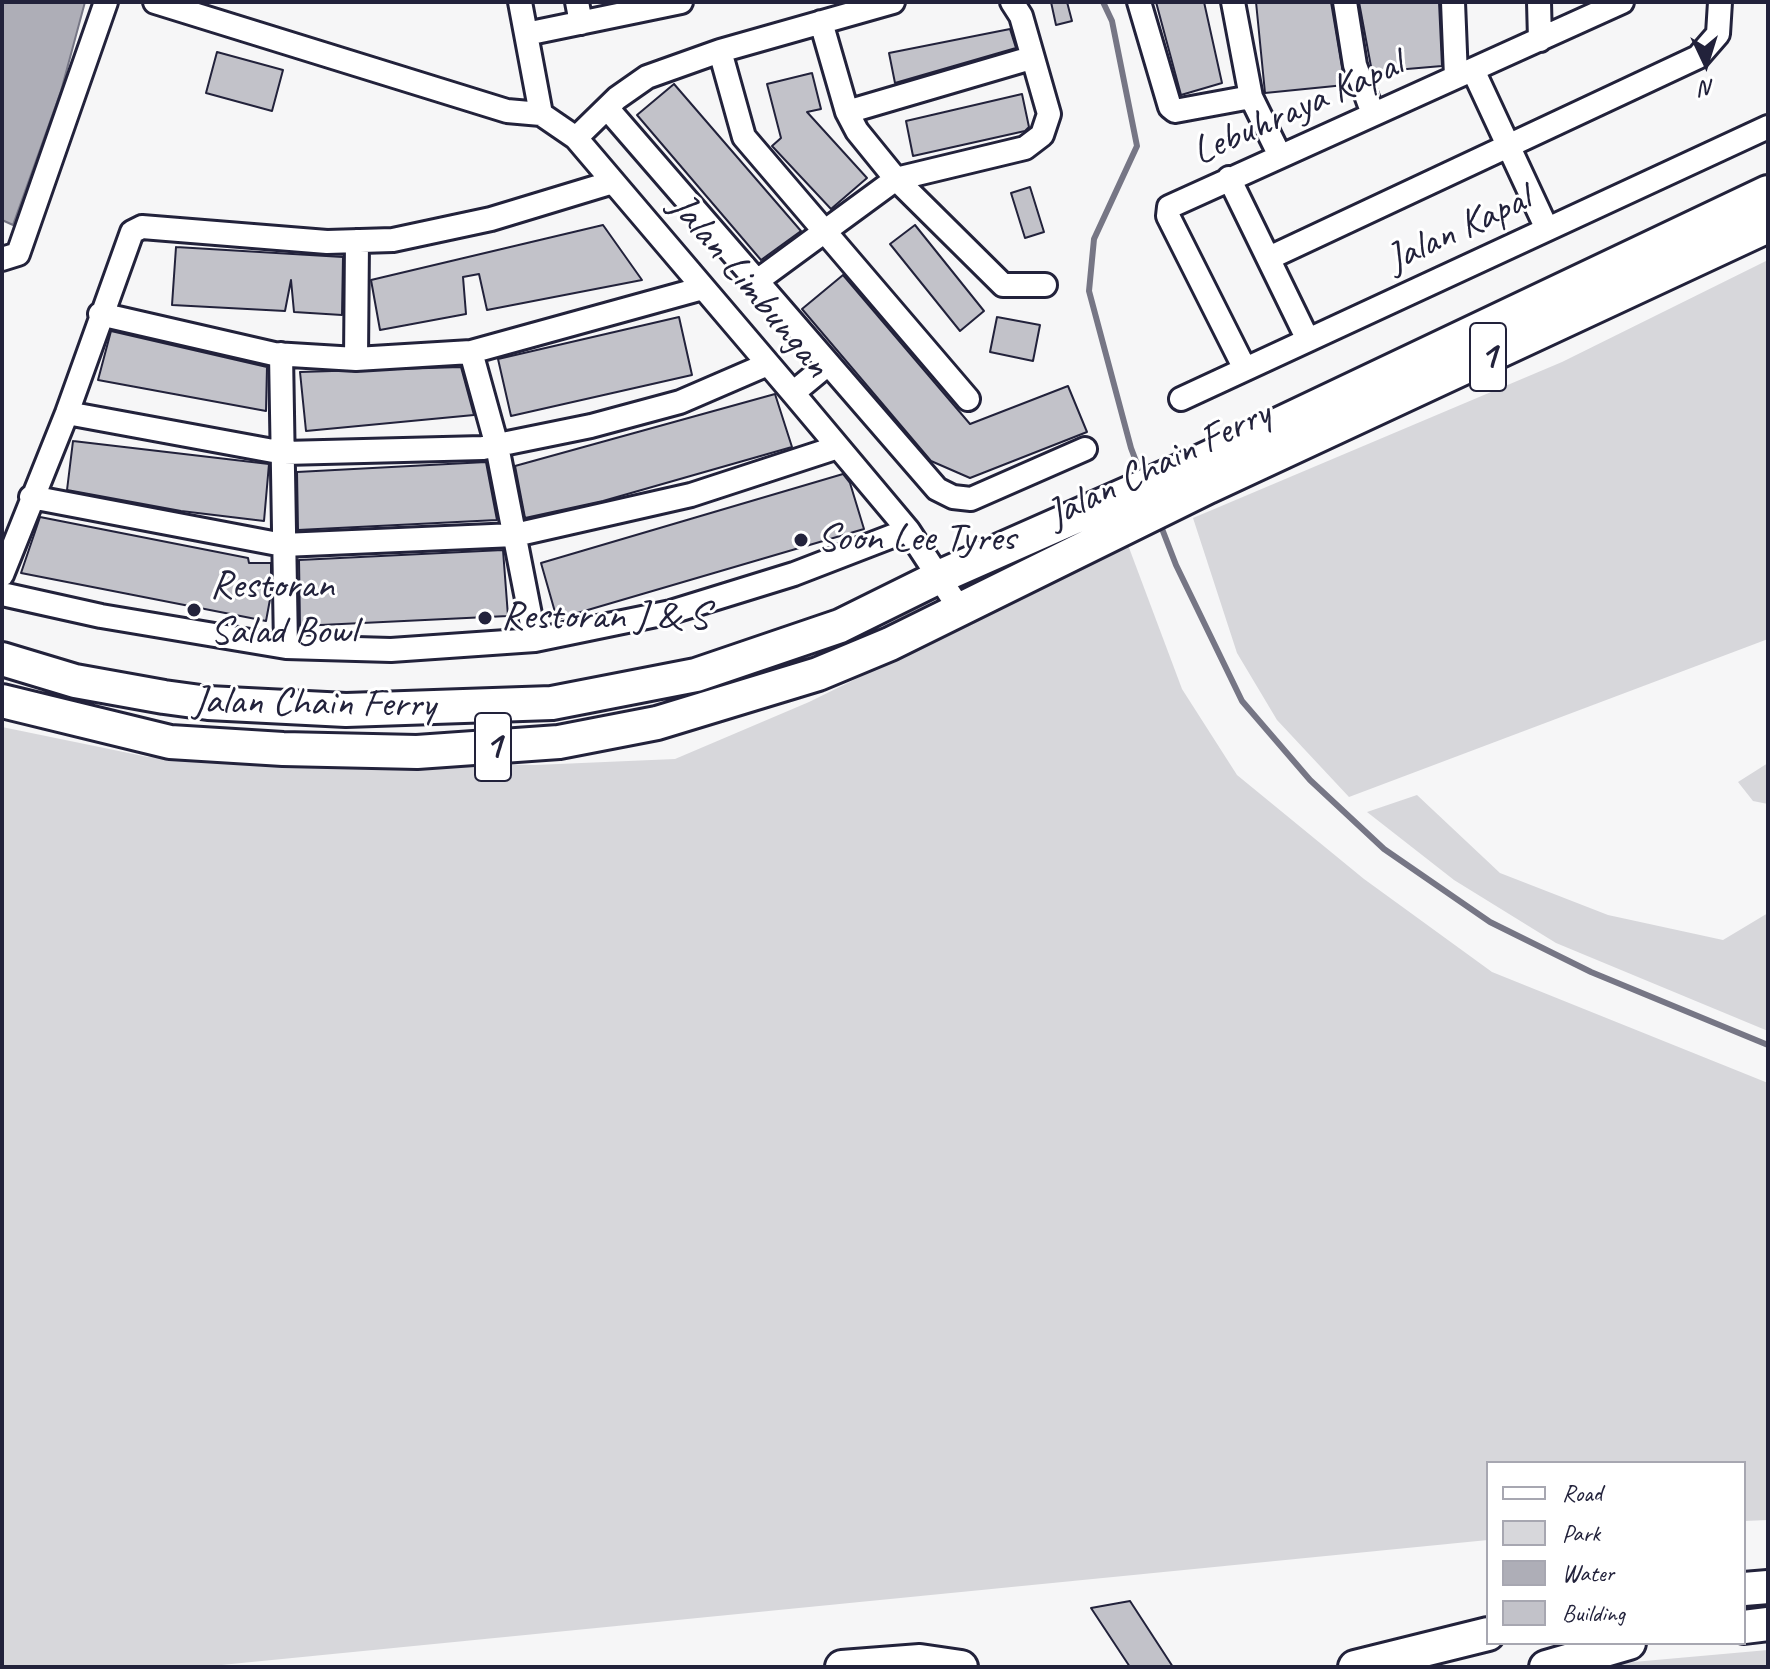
<!DOCTYPE html>
<html>
<head>
<meta charset="utf-8">
<style>
  body { margin:0 }
  #map { position:relative; width:1770px; height:1669px; overflow:hidden; background:#f6f6f7; font-family:Caveat,sans-serif }
  canvas { display:block }
  .frame { position:absolute; inset:0; border:4px solid #22223b; pointer-events:none }
  .legend { position:absolute; left:1486px; top:1461px; width:260px; height:184px; box-sizing:border-box; background:#fff; border:2px solid #a7a7b1; margin:0; padding:10px 14px; list-style:none; font-size:24px; color:#22223b }
  .legend li { display:flex; align-items:center; gap:16px; height:40px }
  .legend b { width:40px; border:2px solid #a7a7b1 }
  .north { position:absolute; left:1666px; top:24px; width:80px; height:80px; -webkit-text-stroke:6px #fff; paint-order:stroke; rotate:176deg; font-size:22px; font-weight:700; line-height:32px; text-align:center; color:#22223b }
  .north::after { content:''; display:block; margin:auto; width:28px; height:36px; background:#22223b; clip-path:polygon(50% 0,100% 100%,50% 72%,0 100%) }
</style>
</head>
<body>
<div id="map">
<canvas width="1770" height="1669"></canvas>
<div class="frame"></div>
<ul class="legend">
<li><b style="height:10px;background:#fff"></b>Road</li>
<li><b style="height:22px;background:#d7d7db"></b>Park</li>
<li><b style="height:22px;background:#aeaeb7"></b>Water</li>
<li><b style="height:22px;background:#c2c2c9"></b>Building</li>
</ul>
<div class="north">N</div>
</div>
<script>
const c = document.querySelector('canvas').getContext('2d');
c.lineJoin = 'round';
function paint(path, color) {
  c.fillStyle = color;
  c.fill(path, 'evenodd');
}
function poly(rows) {
  const path = new Path2D();
  for (const r of rows) {
    path.moveTo(r[0], r[1]);
    for (let i = 2; i < r.length; i += 2) path.lineTo(r[i], r[i + 1]);
  }
  return path;
}
function stroke(path, color, width, dash) {
  c.strokeStyle = color;
  c.lineWidth = width;
  c.lineCap = dash ? 'butt' : 'round';
  c.setLineDash(dash || []);
  c.stroke(path);
}
function label(font, color, halo, rows, align = 'center') {
  c.font = font + ' Caveat,sans-serif';
  c.lineWidth = 6;
  c.setLineDash([]);
  c.textBaseline = 'middle';
  c.strokeStyle = halo;
  c.fillStyle = color;
  for (const [text, x, y, turn = 0] of rows) {
    c.save();
    c.translate(x, y);
    c.rotate((+turn || 0) * Math.PI / 180);
    c.textAlign = isNaN(turn) ? turn : align;
    if (halo) c.strokeText(text, 0, 0);
    c.fillText(text, 0, 0);
    c.restore();
  }
}
paint(poly([
  [1768,260,1768,639,1349,797,1277,720,1237,653,1193,518,1562,362],
  [1128,545,1182,689,1237,775,1364,879,1492,972,1768,1083,1768,1520,1744,1521,1744,1463,1488,1463,1488,1540,201,1667,2,1667,2,727,148,757,535,765,675,759,809,702],
  [1768,763,1768,804,1753,801,1738,782],
  [1417,795,1500,873,1608,915,1723,940,1768,913,1768,1031,1556,943,1454,880,1367,812],
  [1768,1650,1768,1667,1611,1667,1622,1663]
]), '#d7d7db');
const water = poly([
  [2,2,85,2,61,91,13,225,2,220,2,2]
]);
paint(water, '#aeaeb7');
stroke(water, '#767685', 2);
stroke(poly([
  [1103,2,1112,21,1137,146,1094,239,1089,291,1131,448,1142,477],
  [1159,521,1176,565,1242,701,1310,780,1384,849,1490,922,1591,972,1768,1045]
]), '#767685', 6);
const building = poly([
  [1051,2,1067,2,1072,21,1056,25,1051,2],
  [1156,2,1204,2,1222,83,1181,95,1156,2],
  [1256,2,1331,2,1345,85,1265,93,1256,2],
  [1359,2,1439,2,1442,66,1372,72,1359,2],
  [1010,29,1016,48,895,83,889,53,1010,29],
  [217,52,283,70,272,111,206,93,217,52],
  [812,73,821,109,807,112,867,178,831,209,772,146,781,138,767,84,812,73],
  [674,84,801,231,761,260,637,115,674,84],
  [1022,94,1029,127,1025,131,913,156,906,121,1022,94],
  [1030,187,1044,232,1025,238,1011,193,1030,187],
  [603,225,642,280,487,310,479,274,463,277,466,314,380,330,371,280,603,225],
  [915,225,984,311,960,331,890,244,915,225],
  [176,247,343,257,342,315,294,312,291,280,285,311,172,305,176,247],
  [843,275,970,424,1068,386,1087,432,970,478,931,461,802,309,843,275],
  [679,317,692,375,511,416,498,359,679,317],
  [997,317,1040,325,1033,361,990,352,997,317],
  [111,331,267,367,266,411,98,380,111,331],
  [461,367,474,415,306,431,300,372,461,367],
  [775,394,792,447,603,501,525,518,515,466,775,394],
  [73,441,269,464,264,521,181,511,67,490,73,441],
  [486,462,497,520,298,530,297,472,486,462],
  [843,474,850,483,864,529,557,619,541,563,843,474],
  [40,517,248,558,249,563,271,563,271,594,266,621,21,573,40,517],
  [503,550,508,616,300,626,299,560,503,550],
  [1130,1601,1173,1667,1130,1667,1091,1608,1130,1601]
]);
paint(building, '#c2c2c9');
stroke(building, '#22223b', 2);
const minor = poly([
  [155,2,507,111,541,114],
  [520,2,541,114,576,138,793,393,908,530,959,608],
  [577,2,581,23],
  [1139,2,1170,107,1175,111,1251,97],
  [1233,2,1251,97,1280,156],
  [1345,2,1355,65,1373,114],
  [1453,2,1456,77],
  [1539,2,1540,40],
  [821,22,847,112,857,131,896,179,1003,285,1045,285],
  [526,34,681,2],
  [720,51,744,137,968,399],
  [1473,70,1547,229],
  [607,108,937,489,953,497,971,499,1085,449],
  [847,112,1031,58],
  [576,138,617,98,647,77,720,51,893,2],
  [1229,178,1308,340],
  [1269,258,1698,57,1718,34,1720,2],
  [2,259,18,254,106,2],
  [757,281,896,179,1025,148,1042,135,1049,114,1021,16,1012,2],
  [100,314,274,354,356,359,471,352,703,288],
  [471,352,497,446,535,640],
  [281,354,286,647],
  [356,359,357,241],
  [1245,369,1168,216,1169,207,1622,2],
  [793,393,828,364],
  [1181,399,1768,127],
  [67,413,284,453,483,448,591,426,680,402,768,364],
  [31,497,283,545,515,535,691,495,838,447],
  [2,575,67,413,132,232,142,227,327,242,393,240,491,219,613,182],
  [2,594,101,616,286,647,391,650,535,640,671,612,794,574,908,530]
]);
const highway = poly([
  [2,659,75,681,164,697,208,703,346,710,552,703,696,675,840,626,939,577,1197,463,1768,192],
  [2,701,170,742,283,749,417,752,559,742,657,723,818,674,890,644,1208,487,1768,226],
  [1744,1589,1768,1587],
  [1744,1627,1768,1624],
  [842,1667,920,1661,961,1667],
  [1355,1667,1488,1634],
  [1546,1667,1629,1643]
]);
stroke(minor, '#22223b', 28);
stroke(highway, '#22223b', 38);
stroke(minor, '#fff', 22);
stroke(highway, '#fff', 32);
for (const [x, y, r, color] of [
  [801,540,8,"#22223b"],
  [194,610,8,"#22223b"],
  [485,618,8,"#22223b"]
]) {
  const dot = new Path2D();
  dot.arc(x, y, r, 0, 2 * Math.PI);
  c.fillStyle = color;
  c.fill(dot);
  stroke(dot, '#fff', 3);
}
for (const [x, y, w] of [
  [1488,357,36],
  [493,747,36]
]) {
  const box = new Path2D();
  box.roundRect(x - w / 2, y - 34, w, 68, 6);
  c.fillStyle = '#fff';
  c.fill(box);
  stroke(box, '#22223b', 2);
}
label('bold 38px', '#22223b', null, [
  ["1",1488,357],
  ["1",493,747]
]);
label('40px', '#22223b', '#fff', [
  ["Lebuhraya Kapal",1298,109,-24],
  ["Jalan Kapal",1459,230,-25],
  ["Jalan Limbungan",749,286,50],
  ["Jalan Chain Ferry",1159,465,-26],
  ["Jalan Chain Ferry",314,704,1]
]);
label('40px', '#22223b', '#fff', [
  ["Soon Lee Tyres",817,540],
  ["Restoran",210,587],
  ["Salad Bowl",210,633],
  ["Restoran J & S",501,618]
], 'left');
</script>
</body>
</html>
